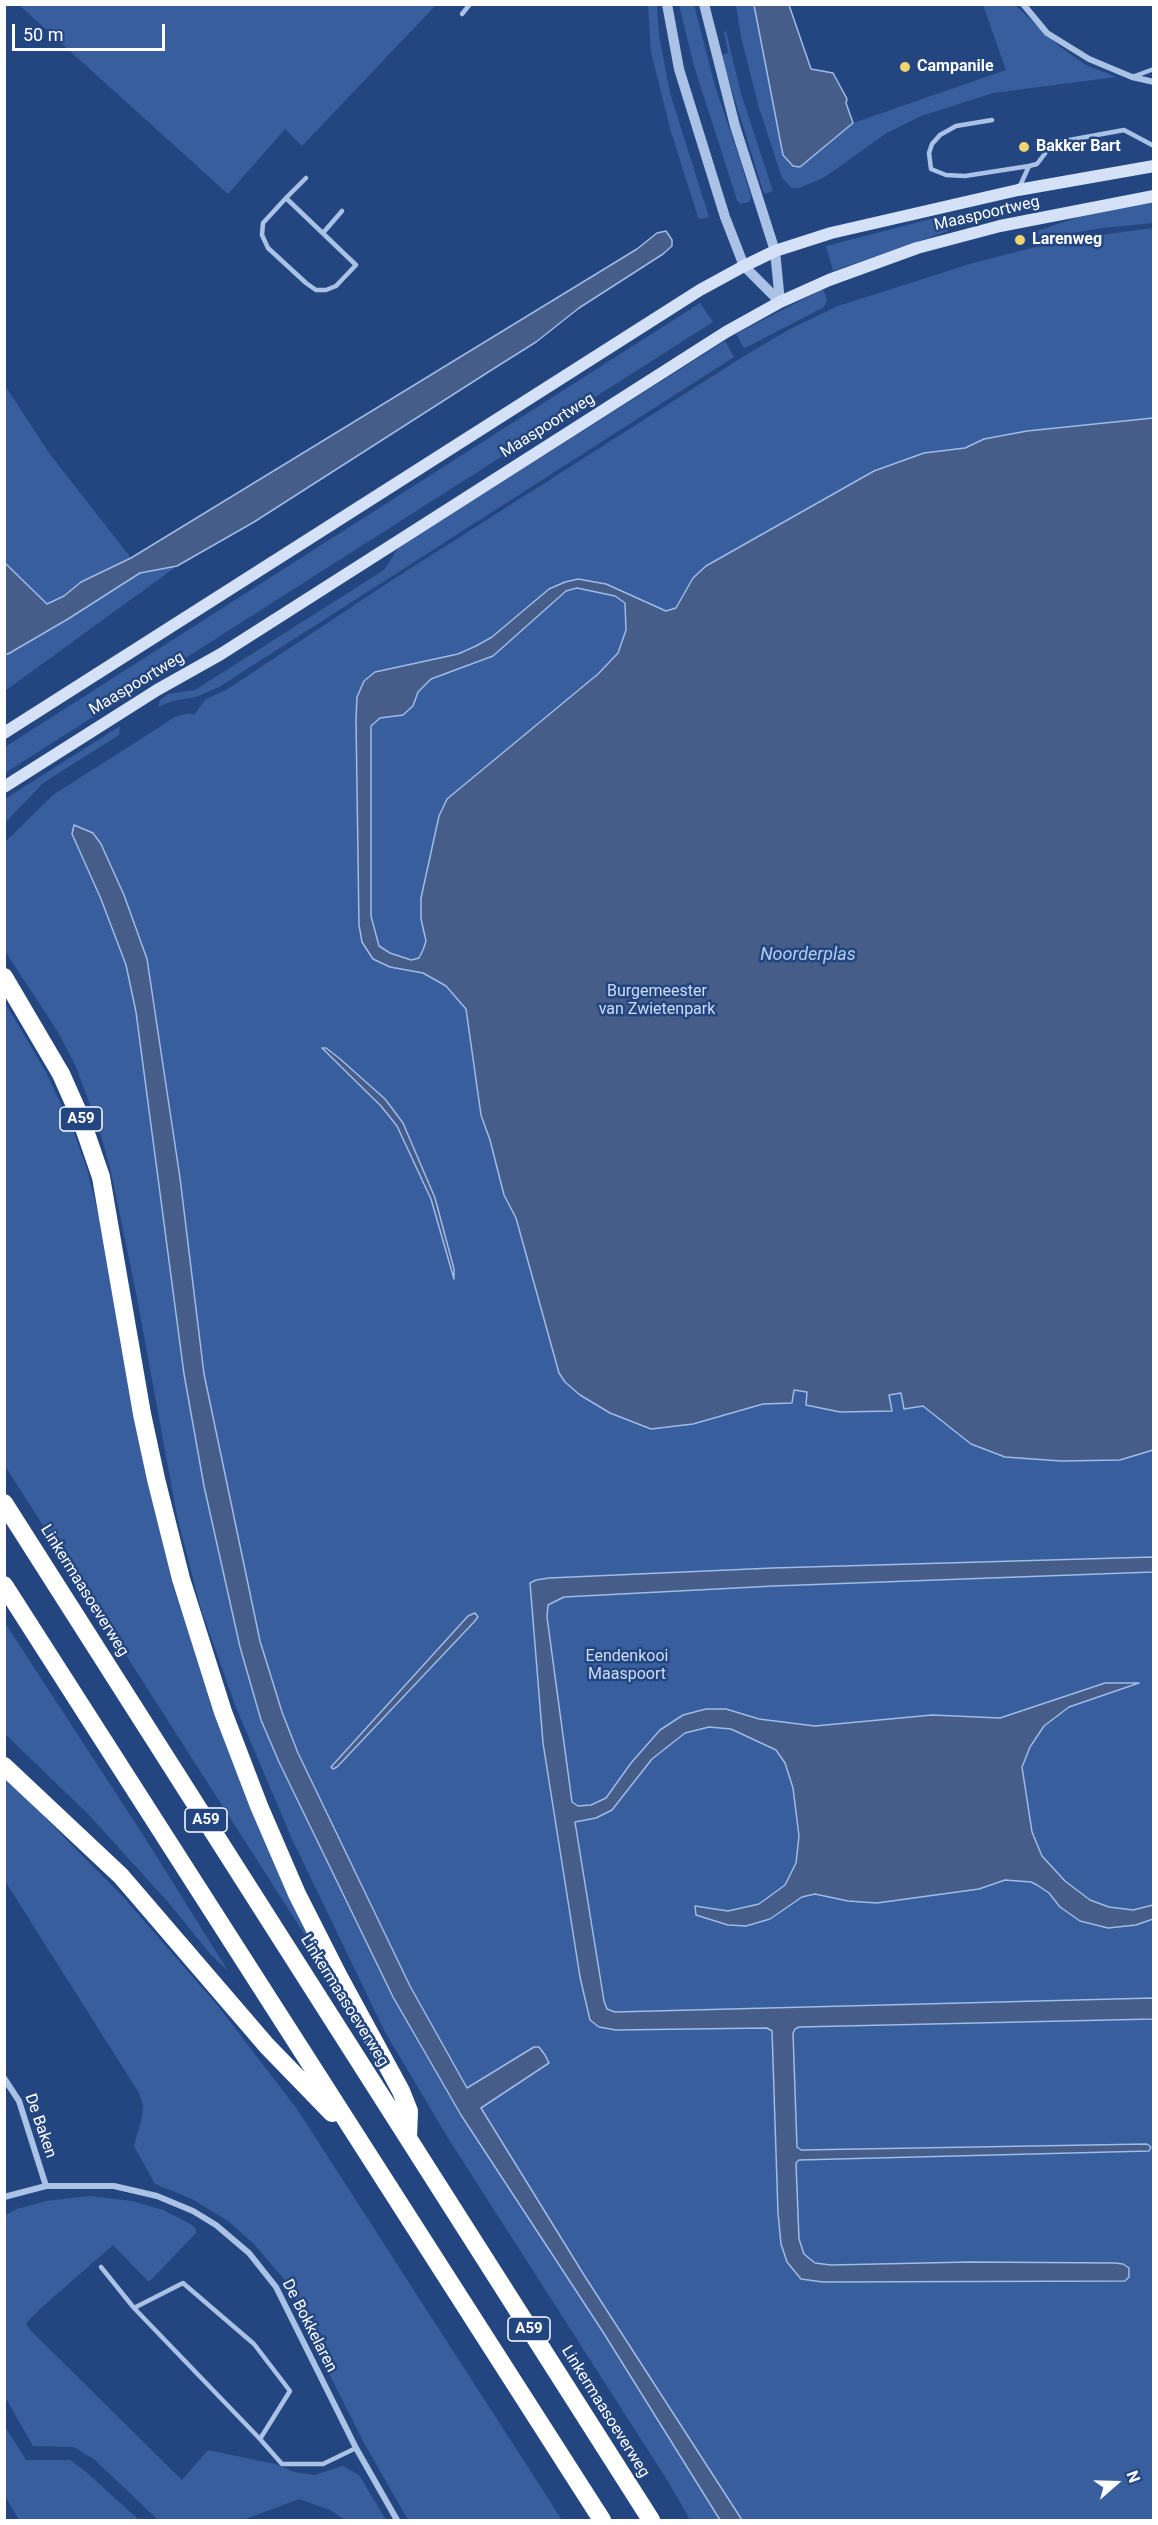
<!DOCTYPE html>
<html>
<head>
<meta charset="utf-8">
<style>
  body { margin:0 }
  #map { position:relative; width:1158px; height:2525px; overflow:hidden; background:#244680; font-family:Roboto,sans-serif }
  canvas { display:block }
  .frame { position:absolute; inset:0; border:6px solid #fff; pointer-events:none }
  .north { position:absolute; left:1086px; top:2453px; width:60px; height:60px; -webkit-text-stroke:4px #244680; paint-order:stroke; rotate:70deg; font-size:16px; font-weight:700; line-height:24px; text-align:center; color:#fff }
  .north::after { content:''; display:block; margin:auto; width:21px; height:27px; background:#fff; clip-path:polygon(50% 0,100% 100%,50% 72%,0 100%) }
  .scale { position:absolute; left:12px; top:24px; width:153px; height:27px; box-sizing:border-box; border:3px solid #fff; border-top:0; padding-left:8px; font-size:18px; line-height:21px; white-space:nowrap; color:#fff; -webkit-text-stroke:4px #244680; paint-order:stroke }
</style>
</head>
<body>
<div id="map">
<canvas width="1158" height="2525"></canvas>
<div class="frame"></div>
<div class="north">N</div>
<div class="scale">50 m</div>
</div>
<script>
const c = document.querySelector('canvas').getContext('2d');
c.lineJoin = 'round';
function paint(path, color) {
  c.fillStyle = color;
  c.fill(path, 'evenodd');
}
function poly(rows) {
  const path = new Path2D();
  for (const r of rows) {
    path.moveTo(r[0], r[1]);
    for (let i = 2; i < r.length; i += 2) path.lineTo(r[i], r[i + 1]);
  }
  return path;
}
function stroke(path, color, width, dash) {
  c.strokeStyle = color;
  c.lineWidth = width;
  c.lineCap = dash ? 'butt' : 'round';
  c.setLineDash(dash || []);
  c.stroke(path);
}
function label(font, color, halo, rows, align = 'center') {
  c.font = font + ' Roboto,sans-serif';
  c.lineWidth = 5;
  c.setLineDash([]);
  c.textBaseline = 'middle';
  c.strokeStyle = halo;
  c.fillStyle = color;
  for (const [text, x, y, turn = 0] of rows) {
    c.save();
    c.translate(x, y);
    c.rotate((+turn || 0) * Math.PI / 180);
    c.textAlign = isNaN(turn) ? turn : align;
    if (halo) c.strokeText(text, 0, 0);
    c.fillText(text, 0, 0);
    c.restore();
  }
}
paint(poly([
  [19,5,436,5,302,146,285,129,228,194],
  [648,5,657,5,659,35,670,93,709,217,700,219,698,217,671,132,651,52],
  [679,5,694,5,715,86,741,163,751,197,749,202,740,204,737,200,694,66],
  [736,5,754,5,783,155,793,166,800,167,853,123,1006,70,983,5,1015,5,1059,46,1086,65,1116,77,993,93,921,116,887,133,823,178,799,188,792,188,782,178,759,108,741,37],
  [726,31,741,94,773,191,764,194,721,55,728,53,724,32],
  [1153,202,1153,223,1102,228,1039,239,1037,231,1090,213],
  [946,215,948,231,833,271,826,246],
  [1153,228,1153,2520,742,2520,584,2275,481,2108,549,2063,545,2055,534,2047,467,2089,410,1986,335,1832,298,1753,282,1712,260,1641,204,1374,180,1178,147,959,72,835,101,899,126,965,136,1012,184,1374,204,1486,240,1647,261,1720,279,1762,393,1997,461,2115,603,2332,720,2520,690,2520,669,2483,448,2138,385,2032,292,1839,235,1705,200,1606,177,1516,137,1298,111,1172,100,1132,76,1067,58,1032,5,951,4,843,53,795,175,717,189,713,194,715,206,699,226,690,397,577,741,358,790,329,838,306,973,263,1063,240],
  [823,289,827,300,824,307,745,348,743,347,736,334],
  [700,303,713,322,5,773,5,747],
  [725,341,734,357,219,687,196,697,172,701,158,707,160,700,168,694,195,690,384,570,398,548],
  [4,384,49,453,131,558,81,582,64,596,47,604,5,563],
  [177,566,5,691,4,654,9,654,68,619,140,573],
  [120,726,119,735,43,783,5,823,5,799],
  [4,1001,46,1072,73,1130,87,1169,100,1220,157,1517,173,1586,219,1724,314,1945,312,1946,5,1466],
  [5,1623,147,1841,228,1971,211,1955,168,1902,88,1814,5,1734],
  [4,1776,125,1899,218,2006,297,2109,562,2520,408,2520,364,2443,315,2346,299,2306,283,2278,254,2244,228,2221,192,2199,155,2184,134,2146,142,2117,143,2105,139,2093,5,1881],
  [89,2196,132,2201,163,2210,192,2225,196,2229,196,2233,149,2282,113,2245,41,2308,26,2323,30,2330,182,2480,208,2450,275,2464,294,2472,314,2475,343,2466,359,2475,386,2520,345,2520,330,2510,299,2499,243,2520,158,2520,95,2460,74,2447,33,2446,5,2397,5,2215,17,2209,46,2201],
  [4,2425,26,2460,70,2460,85,2471,139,2520,19,2520,5,2496]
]), '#385e9e');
const water = poly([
  [754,5,789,5,811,69,833,73,847,99,846,103,853,123,800,167,793,166,783,155,754,5],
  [666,231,672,240,672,246,663,254,579,308,536,342,493,369,254,522,177,566,140,573,68,619,8,654,5,654,5,563,47,604,64,596,81,582,131,558,637,249,657,233,666,231],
  [1153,418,1153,1450,1120,1460,1061,1461,1005,1457,971,1444,923,1406,904,1409,901,1393,889,1395,892,1411,840,1412,806,1405,807,1392,794,1390,792,1403,763,1404,693,1424,651,1429,610,1413,580,1395,565,1382,559,1373,516,1218,504,1195,490,1140,481,1115,466,1009,446,986,423,973,390,967,373,959,362,942,359,925,356,719,357,697,364,681,375,672,458,654,476,646,492,637,549,589,565,582,578,579,606,584,666,611,676,608,693,578,706,566,874,471,924,453,965,448,984,439,1027,431,1153,418],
  [577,588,615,596,625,603,626,630,618,653,598,674,447,799,439,816,421,898,421,919,426,941,423,950,419,958,411,960,390,953,379,946,371,916,371,726,380,718,403,715,413,706,418,692,431,679,493,656,566,591,577,588],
  [74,825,93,833,101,844,124,895,147,959,180,1178,204,1374,260,1641,282,1712,298,1753,410,1986,467,2088,534,2047,539,2047,545,2055,549,2063,481,2108,584,2275,742,2520,720,2520,603,2332,461,2115,393,1997,279,1762,261,1720,240,1647,204,1486,184,1374,136,1012,126,965,101,899,72,834,74,825],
  [322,1048,326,1048,339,1058,385,1099,403,1123,435,1198,454,1269,454,1279,431,1199,397,1126,381,1106,322,1048],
  [1153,1557,1153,1572,774,1586,564,1597,548,1605,547,1617,572,1802,578,1806,591,1805,606,1798,631,1763,660,1730,683,1715,706,1709,726,1709,759,1719,815,1726,932,1715,1000,1718,1105,1683,1139,1683,1069,1707,1044,1726,1030,1747,1022,1767,1032,1832,1042,1856,1065,1881,1090,1900,1109,1907,1133,1910,1153,1905,1153,1919,1136,1925,1108,1928,1080,1921,1060,1907,1049,1893,1037,1885,1031,1882,1005,1880,979,1889,877,1903,848,1901,815,1894,802,1897,770,1919,746,1926,728,1925,696,1915,695,1906,728,1911,759,1904,785,1885,796,1863,799,1836,793,1788,785,1763,776,1750,731,1729,709,1727,685,1733,652,1759,612,1810,596,1818,575,1822,604,2001,607,2009,615,2012,1153,1998,1153,2019,799,2027,795,2029,793,2033,797,2147,801,2150,1147,2144,1151,2147,1149,2151,799,2160,796,2163,799,2239,804,2254,815,2263,831,2265,970,2262,1115,2263,1123,2264,1129,2268,1129,2277,1125,2281,823,2282,801,2279,787,2262,781,2244,778,2213,772,2031,767,2028,616,2030,599,2027,590,2020,580,1977,543,1743,530,1583,536,1580,549,1578,773,1568,1153,1557],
  [475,1613,478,1617,474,1622,337,1767,333,1769,331,1767,468,1616,475,1613]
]);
paint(water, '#455d88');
stroke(water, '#9fbbe7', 1.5);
stroke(poly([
  [462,14,470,4],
  [1132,77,1154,69],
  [992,120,956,126,940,135,932,144,929,153,931,169,946,175,965,176,1029,166],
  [1019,188,1029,166,1037,164,1053,143,1124,130,1154,146],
  [286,198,356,265,336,286,326,290,316,290,306,283,268,248,262,235,263,223,286,198,306,178],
  [323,233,342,211],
  [101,2267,134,2308,260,2439,282,2464,323,2464,356,2448],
  [134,2308,183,2283,254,2344,290,2391,260,2439]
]), '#abc2e7', 4.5);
stroke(poly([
  [1023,4,1047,33,1089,59,1132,77,1154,82],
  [4,2078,19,2101,46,2186],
  [4,2197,46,2186,114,2186,157,2196,193,2211,216,2225,249,2253,276,2287,356,2448,397,2520]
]), '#abc2e7', 6);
stroke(poly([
  [667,4,679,69,725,217,744,266,780,302],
  [704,4,735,126,775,251,780,302]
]), '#abc2e7', 10);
stroke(poly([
  [4,733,700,290,744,266,775,251,831,233,1018,190,1154,166],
  [4,787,157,690,221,654,726,332,780,302,829,280,917,248,1000,226,1154,196]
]), '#d4e1f6', 12);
stroke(poly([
  [4,977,61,1074,81,1119,101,1177,142,1414,156,1479,181,1579,223,1712,259,1806,297,1894,338,1975,401,2091,409,2111,408,2138],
  [4,1503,651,2520],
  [4,1585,602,2520],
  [4,1766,121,1876,267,2046,332,2113]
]), '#fff', 18);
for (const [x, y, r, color] of [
  [905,67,6,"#f1d46e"],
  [1024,147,6,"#f1d46e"],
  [1020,240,6,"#f1d46e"]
]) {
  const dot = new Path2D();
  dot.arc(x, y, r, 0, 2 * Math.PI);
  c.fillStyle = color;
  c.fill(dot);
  stroke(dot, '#244680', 2);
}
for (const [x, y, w] of [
  [81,1119,42],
  [206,1820,42],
  [529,2329,42]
]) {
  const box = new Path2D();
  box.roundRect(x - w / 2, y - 12, w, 24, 4.5);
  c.fillStyle = '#244680';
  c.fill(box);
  stroke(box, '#fff', 1.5);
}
label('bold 15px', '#fff', null, [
  ["A59",81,1119],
  ["A59",206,1820],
  ["A59",529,2329]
]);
label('bold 16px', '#fff', '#244680', [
  ["Campanile",917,67],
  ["Bakker Bart",1036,147],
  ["Larenweg",1032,240]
], 'left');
label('16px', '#fff', '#244680', [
  ["Maaspoortweg",987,214,-13],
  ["Maaspoortweg",548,426,-32],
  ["Maaspoortweg",137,684,-31],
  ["Linkermaasoeverweg",84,1591,58],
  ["Linkermaasoeverweg",344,2001,58],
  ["De Baken",40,2126,71],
  ["De Bokkelaren",309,2326,63],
  ["Linkermaasoeverweg",605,2412,58]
]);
label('16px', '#ceddf5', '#244680', [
  ["Burgemeester",657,992],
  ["van Zwietenpark",657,1010],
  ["Eendenkooi",627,1657],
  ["Maaspoort",627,1675]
]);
label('italic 18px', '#b6ccee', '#244680', [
  ["Noorderplas",808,955]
]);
</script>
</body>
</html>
